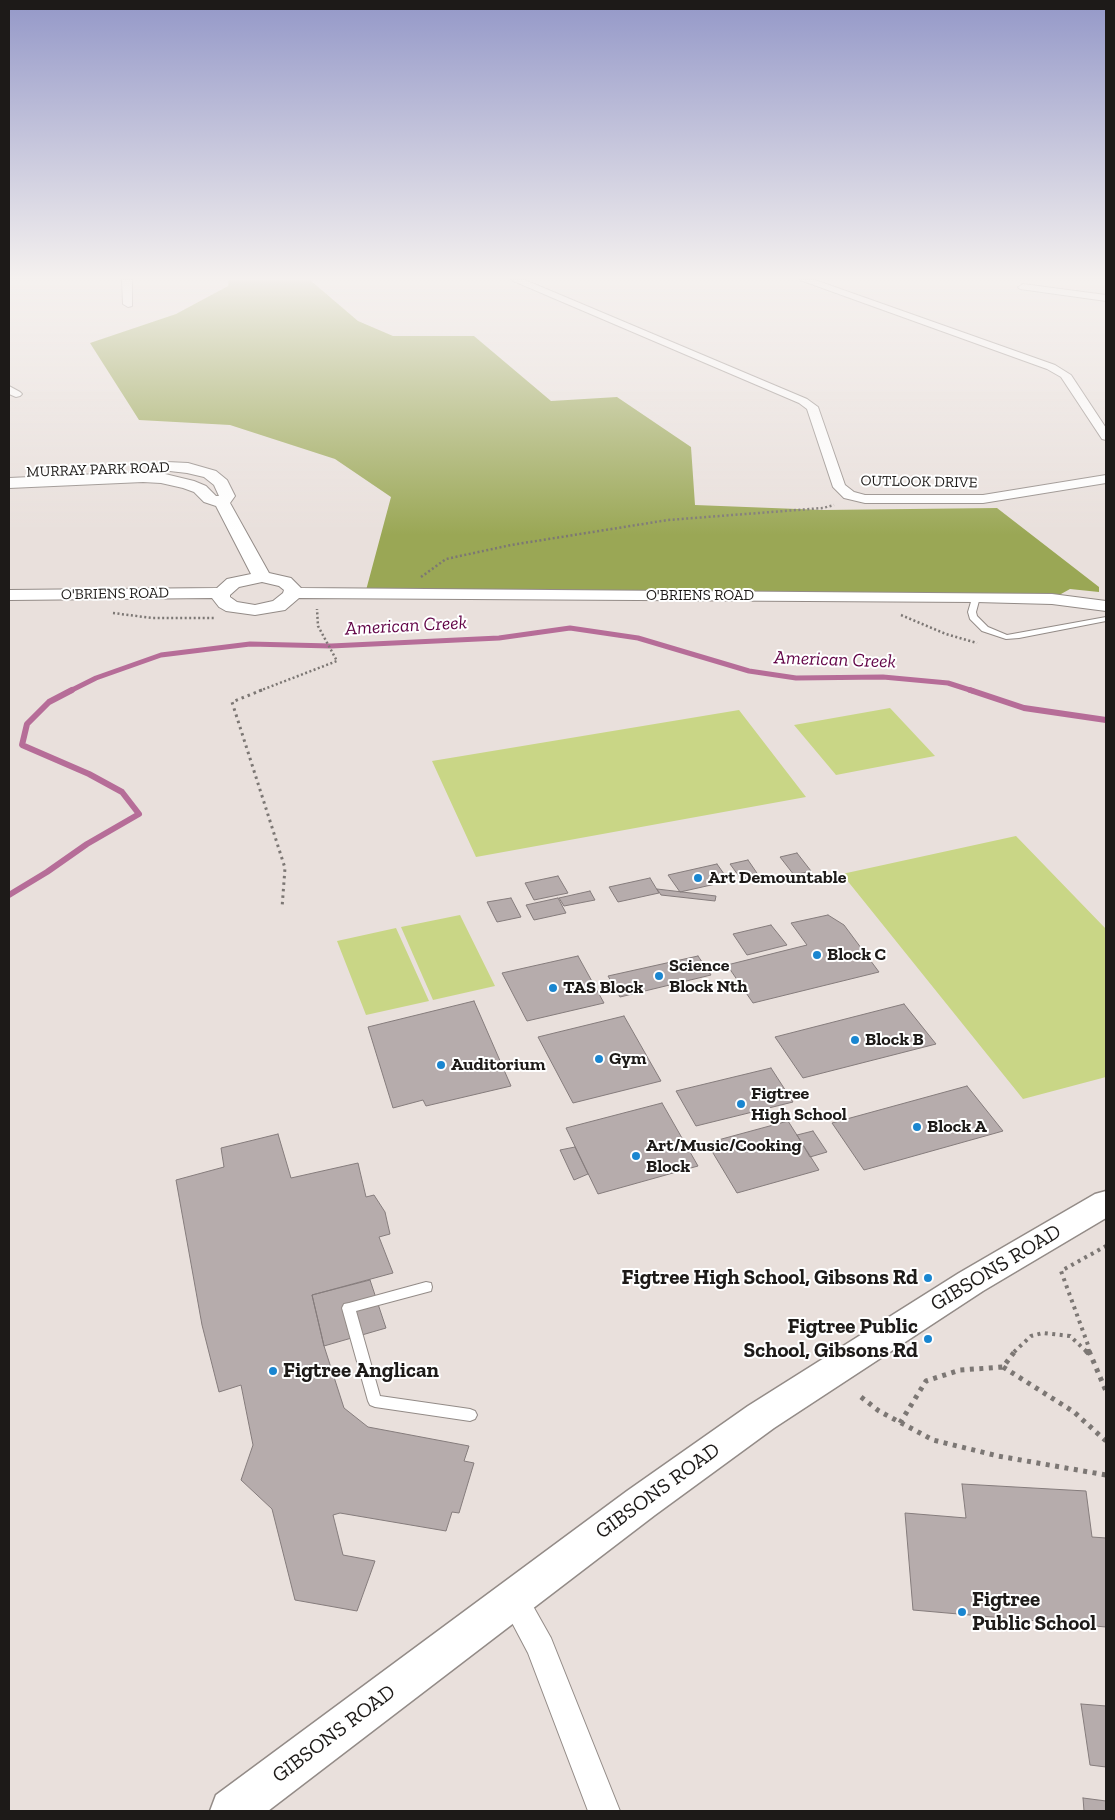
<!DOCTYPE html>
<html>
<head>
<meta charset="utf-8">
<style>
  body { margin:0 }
  #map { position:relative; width:1115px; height:1820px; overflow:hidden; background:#e9e0dc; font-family:"Zilla Slab",serif }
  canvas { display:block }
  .frame { position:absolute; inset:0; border:10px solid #1d1a18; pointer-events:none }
</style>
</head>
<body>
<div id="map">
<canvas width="1115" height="1820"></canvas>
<div class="frame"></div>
</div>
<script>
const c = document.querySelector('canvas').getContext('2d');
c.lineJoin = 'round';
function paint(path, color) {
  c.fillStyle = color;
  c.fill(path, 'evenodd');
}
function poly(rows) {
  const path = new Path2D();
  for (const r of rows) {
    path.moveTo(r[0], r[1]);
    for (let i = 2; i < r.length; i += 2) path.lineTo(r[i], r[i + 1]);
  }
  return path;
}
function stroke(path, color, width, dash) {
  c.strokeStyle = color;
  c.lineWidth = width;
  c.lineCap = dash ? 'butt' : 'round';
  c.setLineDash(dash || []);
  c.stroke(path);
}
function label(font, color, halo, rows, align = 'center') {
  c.font = font + ' "Zilla Slab",serif';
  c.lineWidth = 4;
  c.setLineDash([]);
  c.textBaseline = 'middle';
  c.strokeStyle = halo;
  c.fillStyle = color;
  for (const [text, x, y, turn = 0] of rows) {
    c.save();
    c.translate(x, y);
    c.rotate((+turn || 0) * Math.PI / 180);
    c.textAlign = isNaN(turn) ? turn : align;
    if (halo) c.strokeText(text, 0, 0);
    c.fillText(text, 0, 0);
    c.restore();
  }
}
paint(poly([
  [890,708,935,756,836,775,794,725],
  [739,710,806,797,476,857,432,761],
  [1016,836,1106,929,1106,1077,1023,1099,842,874],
  [460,915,495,986,433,1000,401,927],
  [396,928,429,1001,366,1015,337,941]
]), '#c9d686');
paint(poly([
  [229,280,310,280,358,321,393,336,474,336,551,401,617,397,691,447,695,505,823,510,997,508,1099,587,1099,592,1070,589,1052,599,365,594,391,497,335,459,230,425,139,420,90,343,176,314,228,286]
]), '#9aa755');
stroke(poly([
  [70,691,96,678,161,655,250,644,331,646,499,638,570,628,638,638,749,671,796,678,883,677,948,683,973,691]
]), '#b66d98', 5);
stroke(poly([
  [970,690,1024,708,1106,720],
  [9,895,47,872,87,844,139,814,122,792,89,774,22,745,27,724,49,702,72,690]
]), '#b66d98', 6);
const building = poly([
  [797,853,811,871,794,875,780,857,797,853],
  [748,860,759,876,741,879,730,864,748,860],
  [717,864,729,881,680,892,668,875,717,864],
  [558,876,568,893,534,900,525,883,558,876],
  [650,878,659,893,618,902,609,887,650,878],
  [657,889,716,896,715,901,661,895,657,889],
  [590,891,595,900,564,906,559,898,590,891],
  [511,898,521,917,497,922,487,902,511,898],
  [558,898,566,913,534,920,526,905,558,898],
  [828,915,844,925,879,972,753,1003,727,965,807,945,791,923,828,915],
  [771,925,787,945,747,955,733,934,771,925],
  [578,956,604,1003,527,1021,502,973,578,956],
  [698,956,711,975,620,997,608,976,698,956],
  [474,1001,511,1086,426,1106,423,1100,393,1108,368,1027,474,1001],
  [904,1004,936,1044,803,1078,775,1037,904,1004],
  [624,1016,661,1081,573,1103,538,1037,624,1016],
  [771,1068,793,1102,696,1126,676,1091,771,1068],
  [967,1086,1003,1131,864,1170,832,1123,967,1086],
  [662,1103,698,1166,598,1194,566,1128,662,1103],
  [788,1121,819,1170,737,1193,707,1143,788,1121],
  [813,1131,827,1152,810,1157,797,1135,813,1131],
  [278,1134,291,1178,358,1163,366,1197,374,1195,385,1212,387,1221,390,1234,379,1237,393,1273,312,1295,324,1346,344,1408,368,1427,469,1446,464,1461,474,1463,459,1513,452,1512,446,1531,340,1513,333,1515,343,1555,375,1561,357,1611,295,1600,272,1509,241,1480,253,1445,241,1385,219,1392,202,1325,176,1180,224,1167,221,1148,278,1134],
  [575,1147,588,1174,574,1180,560,1150,575,1147],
  [370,1280,386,1328,324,1346,312,1295,370,1280],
  [962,1484,1086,1491,1092,1537,1106,1538,1106,1627,913,1610,905,1513,966,1518,962,1484],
  [1081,1704,1106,1706,1106,1767,1090,1765,1081,1704],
  [1083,1798,1106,1801,1106,1811,1084,1811,1083,1798]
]);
paint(building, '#b6acac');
stroke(building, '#857c7c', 1);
const service = poly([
  [973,595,976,595,980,597,976,612,977,616,988,627,1007,635,1106,617,1106,621,1019,638,1006,639,982,631,970,619,968,612,973,595],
  [426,1282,431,1283,432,1287,431,1291,356,1311,380,1396,470,1409,475,1411,477,1415,475,1419,470,1421,375,1407,370,1405,368,1401,342,1308,344,1304,349,1303,426,1282]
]);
const minor = poly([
  [122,280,132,280,132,306,128,307,123,304,122,280],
  [511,280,525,280,807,399,818,407,845,485,854,492,865,495,983,495,1106,475,1106,483,983,503,865,503,844,498,833,487,807,409,799,403,511,280],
  [800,280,815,280,1055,365,1071,375,1106,428,1106,440,1102,439,1061,377,1047,369,800,280],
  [1023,284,1106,295,1106,301,1020,289,1018,287,1023,284],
  [9,386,20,392,22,394,20,396,16,397,9,394,9,386],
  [514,1586,524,1590,551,1638,620,1811,588,1811,528,1653,500,1600,504,1590,514,1586]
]);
const tertiary = poly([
  [167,462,188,463,216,471,227,480,235,496,230,503,269,573,291,578,301,588,1052,594,1106,601,1106,611,1052,604,976,602,299,598,285,610,255,615,226,611,219,607,212,598,9,600,9,590,217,588,227,579,251,574,216,506,204,502,194,492,183,488,161,483,143,482,9,488,9,478,143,472,161,473,194,481,206,486,216,496,219,496,214,485,204,477,187,473,161,470,159,467,161,464,167,462],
  [262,582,279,586,284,590,283,593,273,601,255,605,237,602,230,597,230,595,239,587,262,582]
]);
const secondary = poly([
  [1106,1191,1106,1218,983,1291,774,1428,655,1515,268,1811,210,1811,216,1795,627,1491,748,1406,959,1273,1095,1194,1106,1191]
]);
stroke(service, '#938b87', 2);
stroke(minor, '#938b87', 2);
stroke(tertiary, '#938b87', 2);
stroke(secondary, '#938b87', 3);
stroke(poly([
  [421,577,446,559,511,545,668,520,823,508,834,505],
  [113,613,152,618,214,618],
  [901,615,946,634,977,643],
  [259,691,337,661,318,626,317,609]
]), '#7c7774', 2.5, [2, 2.5]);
stroke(poly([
  [262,690,232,702,285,868,282,908]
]), '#7c7774', 3, [2.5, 4]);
stroke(poly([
  [1014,1352,1031,1336,1043,1333,1070,1336,1087,1352],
  [1089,1352,1088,1345,1061,1271,1106,1246]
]), '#7c7774', 4, [3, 4.5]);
stroke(poly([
  [1086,1351,1089,1354],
  [1089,1351,1106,1391],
  [1003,1367,1074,1412,1106,1441],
  [861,1397,879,1411,933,1440,998,1456,1106,1475],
  [900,1423,926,1381,960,1370,1003,1367,1015,1351]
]), '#7c7774', 5, [4, 5.5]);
paint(service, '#fff');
paint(minor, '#fff');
paint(tertiary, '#fff');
paint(secondary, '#fff');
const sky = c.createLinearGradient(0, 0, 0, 535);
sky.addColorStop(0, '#9498c8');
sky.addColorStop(0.52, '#f5f1ef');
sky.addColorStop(1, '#f5f1ef00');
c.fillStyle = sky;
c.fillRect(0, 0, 1115, 535);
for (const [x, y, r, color] of [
  [698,878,5,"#1a86d0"],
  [817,955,5,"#1a86d0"],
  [659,976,5,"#1a86d0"],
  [553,988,5,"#1a86d0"],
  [855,1040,5,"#1a86d0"],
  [599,1059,5,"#1a86d0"],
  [441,1065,5,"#1a86d0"],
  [741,1104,5,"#1a86d0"],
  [917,1127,5,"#1a86d0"],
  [636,1156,5,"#1a86d0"],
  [928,1278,5,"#1a86d0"],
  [928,1339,5,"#1a86d0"],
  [273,1371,5,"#1a86d0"],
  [962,1612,5,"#1a86d0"]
]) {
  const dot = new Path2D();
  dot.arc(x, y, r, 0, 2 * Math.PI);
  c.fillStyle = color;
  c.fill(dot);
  stroke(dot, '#fff', 2);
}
label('15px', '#1d1a18', '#fff', [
  ["MURRAY PARK ROAD",98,470,-2],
  ["OUTLOOK DRIVE",919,482,1],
  ["O'BRIENS ROAD",115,594,-1],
  ["O'BRIENS ROAD",700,596]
]);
label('bold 18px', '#1d1a18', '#fff', [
  ["Art Demountable",708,878],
  ["Block C",827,955],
  ["Science",669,966],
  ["Block Nth",669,987],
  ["TAS Block",563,988],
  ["Block B",865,1040],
  ["Gym",609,1059],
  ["Auditorium",451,1065],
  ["Figtree",751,1094],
  ["High School",751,1115],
  ["Block A",927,1127],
  ["Art/Music/Cooking",646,1146],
  ["Block",646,1167]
], 'left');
label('italic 19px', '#610346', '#fff', [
  ["American Creek",406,626,-3],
  ["American Creek",835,660,2]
]);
label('21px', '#1d1a18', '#fff', [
  ["GIBSONS ROAD",996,1268,-31],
  ["GIBSONS ROAD",658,1491,-36],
  ["GIBSONS ROAD",334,1734,-37]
]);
label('bold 21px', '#1d1a18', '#fff', [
  ["Figtree High School, Gibsons Rd",918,1278],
  ["Figtree Public",918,1327],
  ["School, Gibsons Rd",918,1351],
  ["Figtree Anglican",283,1371,"left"],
  ["Figtree",972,1600,"left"],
  ["Public School",972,1624,"left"]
], 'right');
</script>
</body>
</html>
